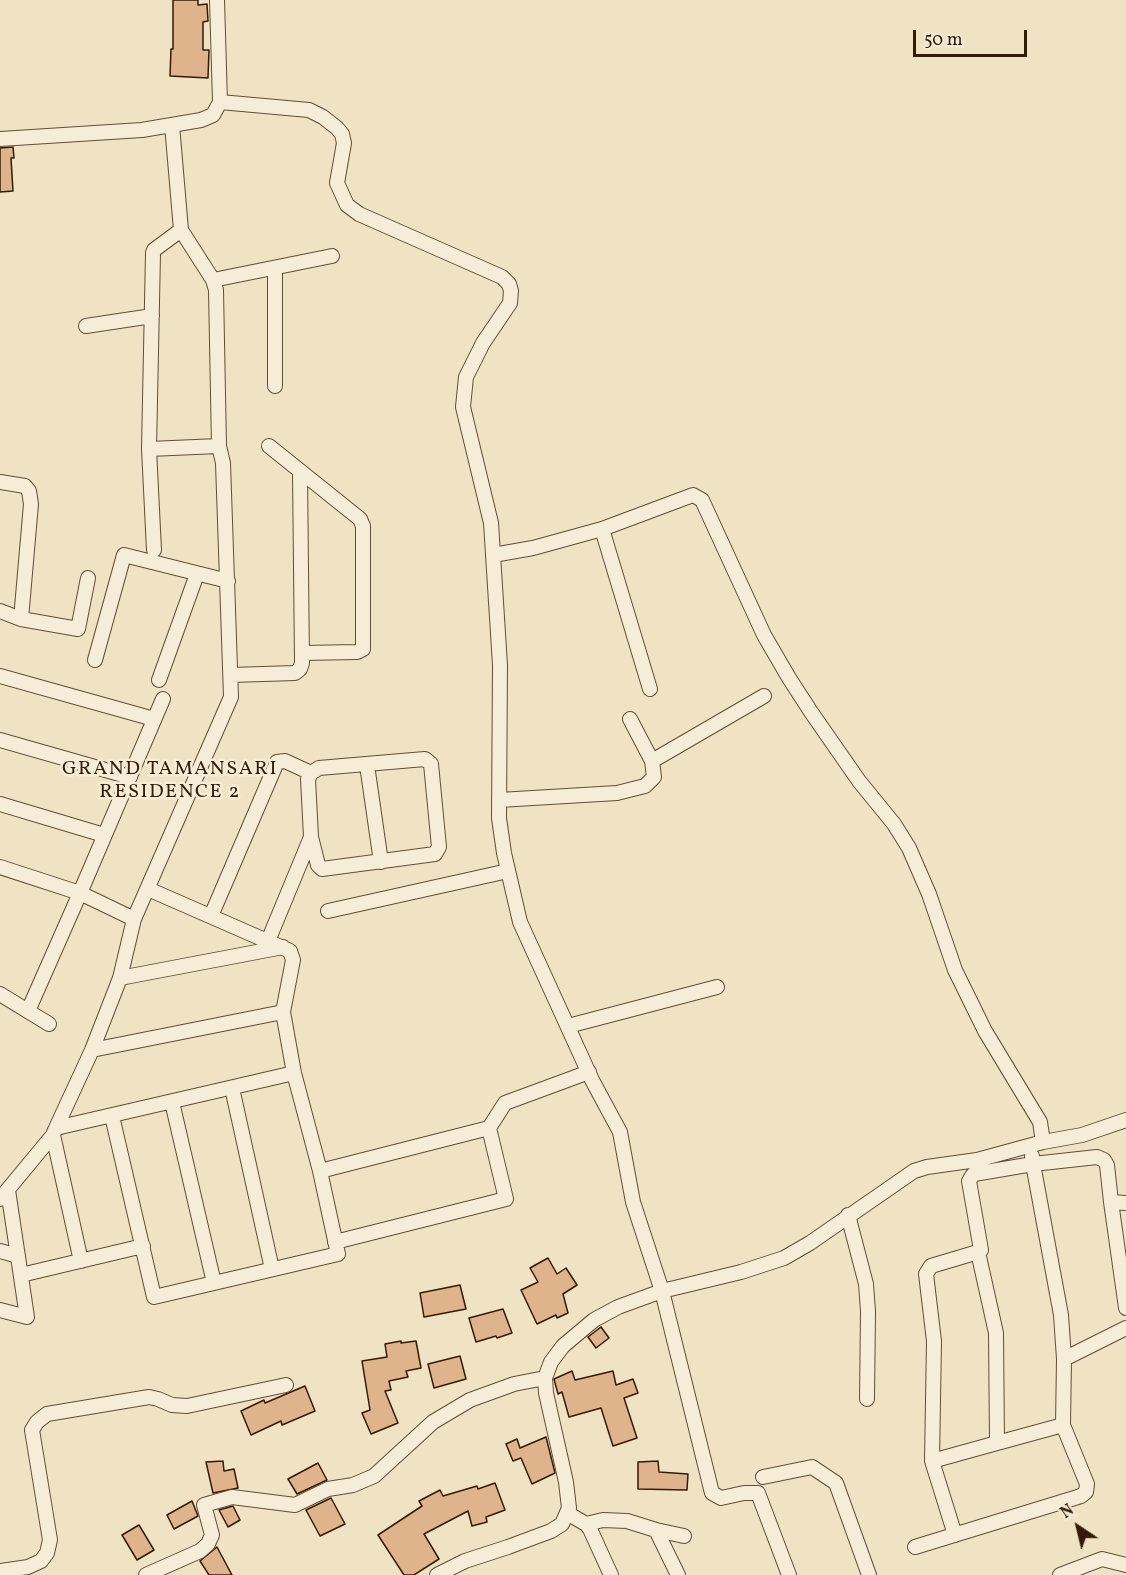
<!DOCTYPE html>
<html>
<head>
<meta charset="utf-8">
<style>
  body { margin:0 }
  #map { position:relative; width:1126px; height:1575px; overflow:hidden; background:#efe3c3; font-family:Vollkorn,serif }
  canvas { display:block }
  .north { position:absolute; left:1048px; top:1497px; width:60px; height:60px; -webkit-text-stroke:4px #f5edd8; paint-order:stroke; rotate:325deg; font-size:16px; font-weight:700; line-height:24px; text-align:center; color:#341b07 }
  .north::after { content:''; display:block; margin:auto; width:21px; height:27px; background:#341b07; clip-path:polygon(50% 0,100% 100%,50% 72%,0 100%) }
  .scale { position:absolute; left:913px; top:30px; width:114px; height:27px; box-sizing:border-box; border:3px solid #341b07; border-top:0; padding-left:8px; font-size:18px; line-height:21px; white-space:nowrap; color:#341b07; -webkit-text-stroke:4px #f5edd8; paint-order:stroke }
</style>
</head>
<body>
<div id="map">
<canvas width="1126" height="1575"></canvas>
<div class="north">N</div>
<div class="scale">50 m</div>
</div>
<script>
const c = document.querySelector('canvas').getContext('2d');
c.lineJoin = 'round';
function paint(path, color) {
  c.fillStyle = color;
  c.fill(path, 'evenodd');
}
function poly(rows) {
  const path = new Path2D();
  for (const r of rows) {
    path.moveTo(r[0], r[1]);
    for (let i = 2; i < r.length; i += 2) path.lineTo(r[i], r[i + 1]);
  }
  return path;
}
function stroke(path, color, width, dash) {
  c.strokeStyle = color;
  c.lineWidth = width;
  c.lineCap = dash ? 'butt' : 'round';
  c.setLineDash(dash || []);
  c.stroke(path);
}
function label(font, color, halo, rows, align = 'center') {
  c.font = font + ' Vollkorn,serif';
  c.lineWidth = 5;
  c.setLineDash([]);
  c.textBaseline = 'middle';
  c.strokeStyle = halo;
  c.fillStyle = color;
  for (const [text, x, y, turn = 0] of rows) {
    c.save();
    c.translate(x, y);
    c.rotate((+turn || 0) * Math.PI / 180);
    c.textAlign = isNaN(turn) ? turn : align;
    if (halo) c.strokeText(text, 0, 0);
    c.fillText(text, 0, 0);
    c.restore();
  }
}
const building = poly([
  [173,0,198,0,198,5,207,4,208,21,203,22,203,50,209,50,208,78,170,76,171,49,173,49,173,0],
  [13,147,14,158,11,158,13,191,0,192,0,148,13,147],
  [548,1258,557,1274,566,1268,577,1285,563,1294,568,1313,557,1318,556,1315,537,1324,521,1290,538,1282,530,1268,548,1258],
  [460,1285,466,1309,424,1317,420,1293,460,1285],
  [503,1309,512,1333,497,1338,496,1336,476,1342,469,1318,503,1309],
  [601,1327,609,1338,596,1348,588,1337,601,1327],
  [401,1341,401,1343,416,1341,421,1368,406,1371,408,1377,389,1381,391,1390,385,1391,398,1423,371,1434,362,1413,370,1410,362,1361,387,1357,385,1344,401,1341],
  [460,1356,466,1379,434,1388,428,1364,460,1356],
  [572,1371,575,1380,613,1371,616,1385,633,1379,638,1393,624,1398,637,1438,613,1446,601,1408,569,1417,562,1392,558,1394,554,1379,572,1371],
  [305,1386,315,1411,282,1425,281,1421,251,1435,241,1411,264,1400,265,1403,305,1386],
  [546,1437,555,1473,532,1484,521,1458,513,1461,506,1444,517,1439,520,1448,546,1437],
  [223,1461,224,1471,234,1469,238,1488,213,1493,206,1462,223,1461],
  [658,1461,659,1472,688,1474,687,1490,638,1489,638,1462,658,1461],
  [318,1463,327,1480,297,1494,288,1479,318,1463],
  [495,1483,505,1510,486,1517,487,1522,472,1526,468,1511,424,1534,439,1559,414,1575,404,1575,378,1535,422,1506,419,1501,440,1490,443,1496,477,1486,478,1489,495,1483],
  [331,1498,345,1524,320,1536,306,1510,331,1498],
  [192,1501,198,1516,174,1529,167,1515,192,1501],
  [233,1506,240,1520,228,1527,219,1510,233,1506],
  [139,1525,154,1550,137,1560,122,1535,139,1525],
  [217,1547,232,1575,209,1575,200,1561,217,1547]
]);
paint(building, '#dfb38c');
stroke(building, '#341b07', 1.5);
const minor = poly([
  [220,102,309,110,323,117,337,128,342,134,344,143,337,183,347,205,359,214,502,277,509,284,511,291,510,303,483,343,466,377,463,407,491,523,500,665,499,818,504,853,520,922,592,1080,620,1132,633,1202,662,1291,712,1493,721,1498,744,1493,758,1493,789,1575],
  [172,125,181,230,213,280,216,290,219,446,223,463,231,697,134,919,120,978,92,1050,56,1128,294,1073],
  [0,139,142,130,201,120,213,115,220,102,217,0],
  [275,269,275,386],
  [213,280,332,256],
  [86,326,152,316],
  [269,446,360,519,363,526,363,649,357,652,302,653],
  [149,449,219,446],
  [0,482,25,486,29,491,31,504,21,619,0,611],
  [602,529,650,689],
  [154,550,149,449,153,253,154,250,181,230],
  [493,555,533,548,602,529,693,495,702,500,764,635,789,678,811,712,859,781,894,824,909,848,929,894,955,970,985,1031,1040,1122,1043,1142],
  [21,619,78,629,88,578],
  [95,660,124,555,228,581],
  [231,675,295,673,300,669,302,663,300,472],
  [0,676,154,719],
  [159,680,197,574],
  [630,719,652,761],
  [0,740,130,777],
  [367,765,381,862],
  [499,800,617,793,645,786,654,777,652,761,764,696],
  [0,804,104,835],
  [0,867,80,893,163,699],
  [328,911,508,871],
  [211,916,277,762,285,761,311,773],
  [268,941,311,837,308,779,311,773,319,768,425,759,431,764,439,847,435,854,322,869,318,865,311,837],
  [120,978,283,947],
  [0,994,49,1024],
  [28,1011,80,893,134,919],
  [568,1026,717,987],
  [92,1050,283,1012],
  [232,1088,272,1269],
  [172,1102,214,1283],
  [112,1116,154,1297,338,1254,320,1171,294,1073,283,1012,293,960,290,951,148,889],
  [53,1135,81,1261],
  [320,1171,489,1128,505,1103,589,1072],
  [0,1199,53,1135,55,1130],
  [1111,1202,1126,1308],
  [848,1215,866,1284,868,1311,867,1399],
  [335,1242,506,1199,489,1128],
  [0,1251,18,1256],
  [21,1275,143,1246],
  [0,1310,27,1317,8,1190],
  [1064,1359,1126,1328],
  [997,1443,1063,1425],
  [932,1461,997,1443,996,1333,978,1252],
  [763,1477,812,1467,836,1483,869,1575],
  [567,1513,586,1524,590,1529,611,1575],
  [586,1524,603,1520,627,1521,656,1530,678,1575],
  [656,1530,684,1536],
  [955,1535,932,1461,934,1341,926,1274,931,1266,978,1252,981,1250,969,1181,972,1176,974,1174,1033,1164,1032,1156],
  [915,1547,1081,1496,1086,1492,1087,1484,1063,1425,1064,1359,1061,1315,1033,1164,1097,1157,1104,1160,1107,1165,1111,1202,1126,1203],
  [0,1571,28,1567,41,1561,47,1553,50,1540,32,1430,37,1422,47,1414,149,1397,158,1399,172,1405,187,1406,286,1385],
  [146,1575,200,1551,208,1544,212,1535,204,1505,232,1497,295,1505,328,1489,353,1485,374,1476,433,1422,470,1400,514,1384,545,1378],
  [437,1575,465,1561,508,1547,551,1531,562,1524,569,1508,566,1482,546,1393,545,1378,551,1362,563,1346,594,1320,618,1307,662,1291,741,1272,784,1258,810,1243,914,1171,927,1167,977,1160,1043,1142,1082,1135,1126,1120],
  [1060,1575,1102,1559,1126,1565]
]);
stroke(minor, '#634d36', 16);
stroke(minor, '#f5edd8', 14);
c.letterSpacing = '1.5px';
label('20px', '#341b07', '#f5edd8', [
  ["GRAND TAMANSARI",170,770],
  ["RESIDENCE 2",170,793]
]);
c.letterSpacing = '0px';
</script>
</body>
</html>
